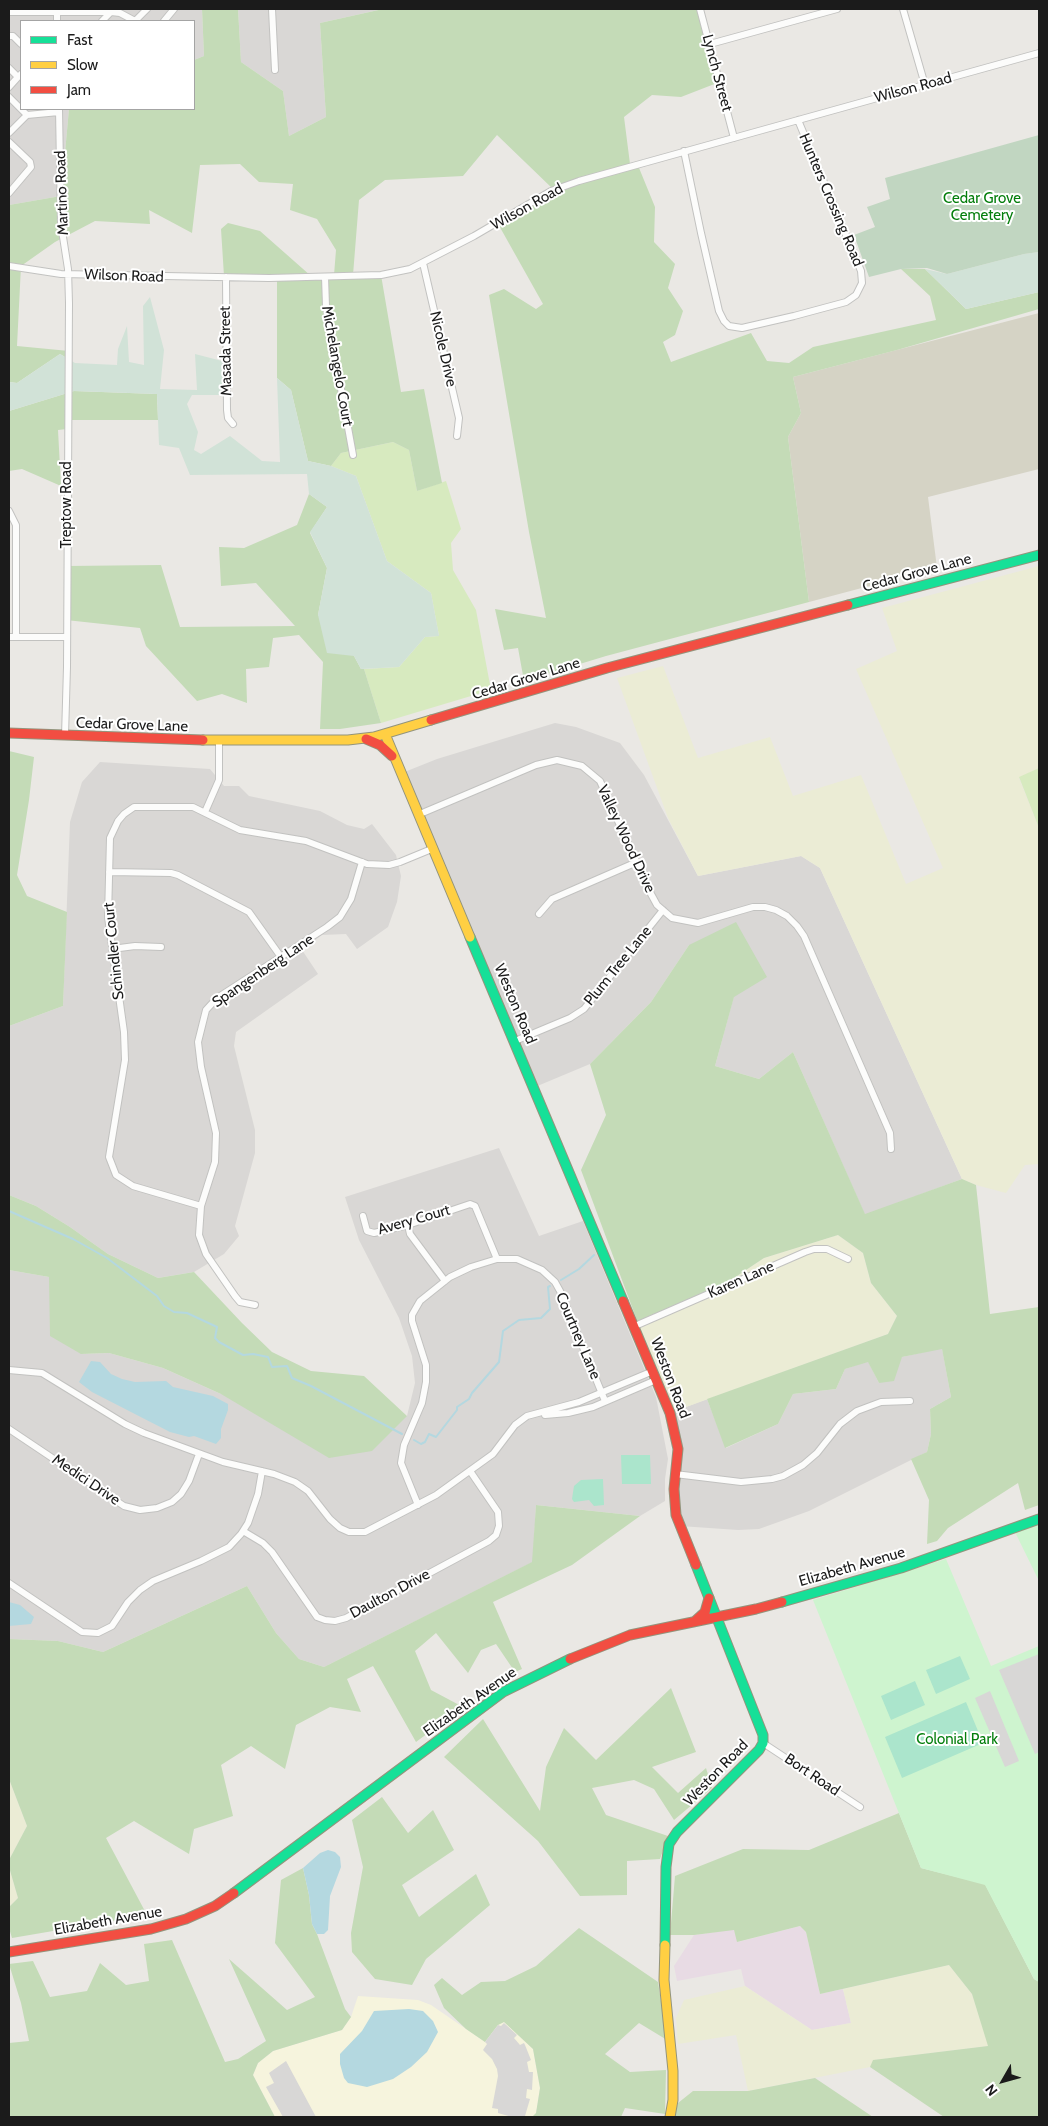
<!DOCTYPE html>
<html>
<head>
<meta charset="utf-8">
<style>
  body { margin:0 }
  #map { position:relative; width:1048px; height:2126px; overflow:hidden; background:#eae8e4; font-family:Cabin,sans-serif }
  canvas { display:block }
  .frame { position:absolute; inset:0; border:10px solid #1b1b1b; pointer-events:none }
  .legend { position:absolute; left:20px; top:20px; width:175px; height:90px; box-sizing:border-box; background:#fff; border:1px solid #a4a4a4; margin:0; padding:6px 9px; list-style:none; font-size:15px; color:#1b1b1b }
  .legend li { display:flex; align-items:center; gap:10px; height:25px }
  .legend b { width:25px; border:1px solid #a4a4a4 }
  .north { position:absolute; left:978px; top:2056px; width:50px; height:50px; -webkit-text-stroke:4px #fff; paint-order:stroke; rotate:232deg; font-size:14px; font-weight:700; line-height:20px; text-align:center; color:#1b1b1b }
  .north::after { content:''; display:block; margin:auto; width:18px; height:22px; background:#1b1b1b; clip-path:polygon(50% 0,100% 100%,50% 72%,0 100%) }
</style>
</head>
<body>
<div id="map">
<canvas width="1048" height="2126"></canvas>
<div class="frame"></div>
<ul class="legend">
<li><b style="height:6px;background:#16e098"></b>Fast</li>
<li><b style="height:6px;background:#ffcf43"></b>Slow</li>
<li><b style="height:6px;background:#f24e42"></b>Jam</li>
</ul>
<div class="north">N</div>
</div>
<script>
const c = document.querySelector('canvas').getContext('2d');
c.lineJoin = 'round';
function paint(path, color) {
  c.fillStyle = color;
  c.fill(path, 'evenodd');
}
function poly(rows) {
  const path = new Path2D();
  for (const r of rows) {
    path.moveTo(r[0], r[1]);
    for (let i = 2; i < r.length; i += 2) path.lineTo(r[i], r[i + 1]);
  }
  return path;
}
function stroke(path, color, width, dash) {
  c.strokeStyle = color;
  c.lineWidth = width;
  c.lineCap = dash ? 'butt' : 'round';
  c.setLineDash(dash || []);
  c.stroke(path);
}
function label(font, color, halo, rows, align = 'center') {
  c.font = font + ' Cabin,sans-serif';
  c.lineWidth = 4;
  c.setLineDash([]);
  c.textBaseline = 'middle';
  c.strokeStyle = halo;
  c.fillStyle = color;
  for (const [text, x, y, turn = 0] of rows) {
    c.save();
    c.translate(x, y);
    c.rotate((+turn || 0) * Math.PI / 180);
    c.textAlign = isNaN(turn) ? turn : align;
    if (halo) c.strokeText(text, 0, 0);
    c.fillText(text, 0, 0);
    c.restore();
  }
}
paint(poly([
  [9,9,202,9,204,56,194,60,194,21,21,21,21,109,69,109,61,196,9,205],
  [238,9,383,9,320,23,326,117,289,136,283,91,241,62],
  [555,723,576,727,620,743,644,775,698,876,801,856,820,868,962,1179,865,1215,793,1052,759,1079,715,1066,734,996,689,945,651,1002,590,1064,535,1087,402,773,437,759],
  [100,762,210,769,224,786,239,786,249,796,320,811,347,825,364,829,372,824,396,855,401,876,397,902,388,927,357,949,346,934,322,935,302,950,318,974,236,1032,234,1046,255,1130,255,1153,235,1226,239,1236,224,1254,194,1272,158,1278,108,1254,70,1227,36,1206,9,1195,9,1026,63,1006,70,822,82,782],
  [499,1148,539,1236,583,1221,656,1397,668,1459,665,1479,665,1501,640,1516,536,1505,533,1562,324,1667,299,1659,276,1633,247,1586,103,1652,58,1641,9,1639,9,1270,49,1277,82,1354,109,1353,163,1368,221,1394,407,1416,415,1383,412,1356,399,1318,359,1240,345,1197],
  [942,1348,951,1397,930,1409,931,1434,927,1452,809,1511,759,1529,738,1530,680,1526,677,1463,670,1413,707,1399,726,1448,778,1424,793,1394,836,1389,845,1369,868,1361,879,1383,902,1357]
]), '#d9d7d5');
paint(poly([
  [800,1926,806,1932,820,1994,843,1989,851,2023,812,2030,745,1986,741,1969,677,1981,674,1966,694,1935,734,1929,738,1942]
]), '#e8dbe4');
paint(poly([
  [358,1996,418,2000,431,2005,485,2042,498,2025,504,2022,533,2049,540,2088,536,2114,532,2117,275,2117,253,2075,258,2063,273,2051,342,2030,351,2017]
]), '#f6f4dd');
paint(poly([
  [1039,313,1039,469,928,497,937,568,809,602,788,437,801,413,793,377]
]), '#d5d3c5');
paint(poly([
  [1039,566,1039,768,1019,778,1039,828,1039,1164,1025,1165,1006,1193,976,1185,962,1179,820,868,801,856,698,876,668,818,617,678,663,666,698,758,770,737,793,796,861,775,906,884,943,868,856,669,897,651,882,608],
  [838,1235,863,1253,871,1283,897,1316,888,1334,675,1411,638,1323,731,1280,764,1258],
  [9,1779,27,1826,9,1860],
  [9,1867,18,1898,9,1907],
  [949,1965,972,1994,989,2046,874,2060,870,2067,748,2091,736,2035,678,2044,676,2018,684,2000,745,1986,812,2030,851,2023,843,1989]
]), '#ebecd5');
paint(poly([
  [393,442,409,450,417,491,446,481,461,529,451,543,453,570,476,610,491,690,381,723,364,669,399,667,425,637,439,636,431,593,387,561,356,476,331,466,341,453],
  [1039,768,1039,828,1019,777]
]), '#d7eabf');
paint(poly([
  [202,9,238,9,241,62,283,91,289,136,326,117,320,23,383,9,698,9,717,83,681,97,652,95,624,117,630,164,637,163,655,207,654,242,675,264,668,288,683,311,675,335,663,342,671,362,751,333,767,361,789,363,813,347,936,320,930,296,901,269,925,269,966,309,1039,292,1039,309,897,350,793,377,801,413,788,437,809,602,606,656,524,681,518,648,504,650,495,609,546,618,529,532,489,295,504,289,536,309,543,304,497,222,554,190,497,135,463,176,385,180,359,200,353,275,381,275,401,392,424,389,442,483,417,491,409,450,393,442,341,453,331,466,308,461,291,390,277,378,277,276,224,276,221,229,228,223,260,231,311,276,334,275,336,250,317,219,290,210,293,184,259,182,240,164,200,165,192,233,149,210,150,224,95,221,55,242,21,266,17,346,69,351,70,360,60,354,17,383,9,382,9,205,61,196,69,109,194,109,194,60,204,56],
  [74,391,157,394,158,420,67,420,67,429,58,430,61,486,22,469,9,471,9,411],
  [309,494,327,507,310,533,327,568,318,615,354,656,361,669,364,669,381,723,340,729,320,729,323,662,299,635,273,638,269,667,246,669,247,703,222,694,197,701,146,646,140,628,66,620,67,566,161,565,180,627,295,626,256,583,221,586,219,547,244,548,297,525],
  [9,751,34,757,29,800,17,875,27,896,67,912,63,1006,9,1026],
  [736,922,767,977,734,997,715,1066,759,1079,793,1052,865,1214,962,1179,976,1185,990,1314,1039,1307,1039,1505,1025,1510,1018,1483,948,1528,937,1541,927,1544,929,1500,911,1459,927,1452,931,1434,930,1409,951,1397,942,1349,902,1357,894,1381,879,1383,868,1362,845,1369,836,1389,793,1394,778,1424,725,1448,707,1399,888,1334,897,1316,871,1283,863,1253,838,1235,764,1258,731,1280,638,1323,581,1170,606,1115,590,1064,651,1002,689,945],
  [9,1195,36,1206,70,1227,108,1254,158,1278,194,1272,242,1323,272,1352,311,1371,364,1376,407,1416,372,1451,329,1458,221,1394,163,1368,109,1353,81,1354,50,1336,49,1277,9,1270],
  [536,1505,640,1516,572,1565,493,1602,522,1669,515,1672,496,1644,481,1650,468,1673,436,1633,415,1651,431,1690,463,1707,416,1742,373,1666,347,1679,361,1712,330,1707,296,1725,285,1769,251,1746,221,1765,233,1816,194,1829,189,1854,134,1821,106,1838,147,1915,12,1938,9,1928,9,1907,18,1898,9,1867,9,1860,27,1826,9,1779,9,1639,58,1641,103,1652,247,1586,276,1633,299,1659,324,1667,532,1562],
  [671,1688,696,1752,652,1767,678,1793,706,1768,712,1788,674,1820,654,1789,634,1780,592,1788,606,1815,668,1836,660,1859,627,1861,627,1895,580,1896,538,1841,444,1757,483,1719,540,1811,546,1767,564,1728,596,1760],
  [382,1797,408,1833,433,1810,454,1850,402,1885,419,1917,476,1874,490,1905,426,1959,412,1985,375,1979,352,1952,351,1933,363,1867,352,1820],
  [899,1813,921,1868,985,1884,1034,1979,1039,1982,1039,2117,944,2117,870,2067,873,2060,988,2046,972,1994,949,1965,820,1994,806,1932,800,1926,737,1942,734,1930,694,1935,670,1935,675,1876,743,1849,809,1850],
  [303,1868,309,1895,312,1924,317,1934,345,2009,351,2017,342,2030,273,2051,258,2063,253,2075,275,2117,9,2117,9,2043,29,2041,21,2003,9,1964,33,1961,50,1997,87,1991,100,1963,126,1985,149,1981,144,1944,172,1940,225,2062,238,2059,266,2041,229,1959,287,2010,315,1997,275,1943,281,1880],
  [579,1928,658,1982,667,2040,639,2023,605,2054,630,2072,666,2070,665,2114,625,2108,621,2117,532,2117,536,2113,540,2088,533,2049,504,2022,498,2025,485,2042,466,2029,444,2008,434,1985,442,1978,462,1995,481,1982,505,1981,536,1966],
  [815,2078,873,2117,674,2117,678,2103,693,2091,748,2091]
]), '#c4dbb7');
paint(poly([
  [1039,252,1039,292,966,309,925,269,947,274,1024,254],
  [150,297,164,350,160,389,197,390,195,354,226,362,225,395,192,395,187,404,198,432,194,450,201,454,230,436,262,461,280,462,277,378,291,390,308,461,331,466,356,476,387,561,431,593,439,636,425,637,399,667,361,669,354,656,327,653,318,615,327,568,310,532,327,507,309,494,307,474,190,475,179,448,159,445,157,394,74,391,9,411,9,382,17,383,60,354,75,363,117,365,118,349,127,326,129,362,144,365,143,306]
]), '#d1e2d7');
paint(poly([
  [1039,135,1039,252,1024,254,947,274,927,268,901,269,869,277,854,235,875,227,867,207,890,199,885,178]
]), '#c1d6c1');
paint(poly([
  [1039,1523,1039,1581,1015,1532],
  [946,1559,991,1666,1039,1646,1039,1982,1034,1979,985,1885,921,1868,813,1600]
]), '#cef4cf');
paint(poly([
  [621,1455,650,1455,651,1484,622,1484],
  [603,1479,604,1505,594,1506,589,1500,574,1502,572,1499,574,1486,581,1480],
  [960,1656,970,1679,936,1694,926,1670],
  [915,1681,925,1705,891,1720,881,1696],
  [966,1702,983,1743,902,1778,885,1737]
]), '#abe5cc');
paint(poly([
  [1039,1654,1039,1752,1035,1754,999,1670],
  [990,1691,1019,1761,1005,1767,975,1698],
  [504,2023,517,2035,514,2038,520,2045,524,2043,525,2045,531,2060,527,2062,529,2072,533,2072,532,2090,527,2089,526,2098,530,2099,525,2116,512,2117,498,2113,498,2109,492,2108,498,2076,497,2069,492,2059,483,2050,487,2044,485,2042,498,2025,501,2026],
  [286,2061,316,2117,283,2117,266,2087,274,2083,269,2073]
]), '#d8d7d6');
paint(poly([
  [91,1361,100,1362,111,1374,122,1379,135,1382,166,1381,173,1387,213,1396,228,1404,228,1410,221,1429,221,1438,216,1444,194,1436,189,1437,170,1432,92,1392,79,1382],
  [9,1602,20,1605,34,1617,31,1624,9,1626],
  [328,1850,335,1852,340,1857,341,1867,330,1896,328,1930,324,1934,317,1934,312,1924,309,1895,303,1868,320,1853],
  [409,2009,423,2011,433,2021,438,2032,427,2052,411,2067,393,2079,367,2087,348,2083,344,2078,340,2064,340,2054,362,2031,374,2011]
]), '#b4d8e0');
stroke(poly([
  [9,1211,73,1239,107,1258,157,1296,164,1306,174,1312,187,1313,217,1327,215,1338,219,1342,243,1355,253,1354,268,1357,272,1367,287,1366,292,1378,311,1386,402,1434],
  [561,1280,579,1269,594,1255],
  [414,1440,421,1444,425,1442,429,1434,436,1437,457,1410,457,1407,469,1399,472,1393,499,1362,503,1331,519,1320,541,1318,550,1309,548,1287,550,1286]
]), '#b4d8e0', 2);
const street = poly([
  [272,9,275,70],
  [700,9,734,138],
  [903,9,925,85],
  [57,10,57,21],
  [9,12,111,12,120,13,135,21],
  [102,21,111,12],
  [135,21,147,9],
  [164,21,174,9],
  [9,36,13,36,21,44],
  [710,44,837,9],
  [9,68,18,77,21,74],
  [9,87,18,77],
  [9,97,27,115,59,112],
  [59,109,61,224,68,269,69,303,67,667,65,736],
  [9,133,27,115],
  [9,142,30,162,31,167,9,193],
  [684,151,701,233,719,311,724,321,729,326,742,328,794,316,846,302,856,295,862,283,861,271,798,120],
  [423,263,459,418,457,436],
  [9,266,61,274,269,278,381,275,410,269,474,236,551,191,579,181,1039,53],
  [226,277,227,410,228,418,233,424],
  [325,277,326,306,353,455],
  [9,511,16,525,16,637],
  [9,637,67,637],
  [205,812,219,780,219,741],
  [420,814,536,765,557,760,582,766,600,781,651,894,657,905,672,918,698,923,753,907,765,907,776,910,787,916,797,926,804,936,890,1133,891,1149],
  [109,872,171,873,178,875,249,912,281,957],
  [539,914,552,899,637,862],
  [112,949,135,946,161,947],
  [515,1041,570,1018,584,1009,663,910],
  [201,1206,133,1186,116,1175,109,1157,125,1060,124,1032,108,917,110,838,118,821,124,814,134,807,193,807,240,830,306,841,367,864,389,865,400,862,434,848],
  [363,1216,367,1231,374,1233,408,1225,470,1204,475,1206,497,1259],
  [408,1225,410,1234,445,1281],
  [255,1305,240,1302,235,1296,206,1254,199,1235,201,1206,215,1162,216,1133,201,1067,198,1042,206,1010,217,998,327,927,340,917,351,899,362,862],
  [635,1326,805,1252,814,1249,827,1249,848,1259],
  [9,1370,42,1373,125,1424,144,1433,223,1462,274,1474,295,1482,308,1491,330,1519,340,1528,349,1532,365,1532,436,1495,493,1454,515,1425,527,1416,579,1402,653,1371],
  [545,1415,568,1413,593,1407,656,1380],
  [9,1429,124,1506,140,1510,157,1508,172,1502,181,1494,189,1481,199,1454],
  [675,1474,741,1482,772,1479,783,1476,803,1465,817,1453,840,1424,857,1411,881,1402,910,1401],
  [418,1505,401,1463,404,1445,422,1403,426,1382,426,1365,412,1321,412,1315,420,1301,450,1277,471,1267,497,1259,517,1259,542,1270,555,1282,560,1291,605,1401],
  [243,1531,263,1543,272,1552,317,1617,325,1620,335,1621,346,1618,489,1541,496,1535,499,1526,498,1512,470,1471],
  [9,1583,82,1632,98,1633,112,1626,128,1602,140,1590,153,1581,201,1561,229,1547,241,1534,248,1523,258,1494,262,1471],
  [763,1743,860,1807]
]);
const fast = poly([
  [848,605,1039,555],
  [470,937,623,1301],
  [782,1602,901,1568,1039,1519],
  [234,1893,503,1692,570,1659],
  [665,1945,666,1867,669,1844,677,1832,759,1750,763,1743,763,1735,696,1565]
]);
const slow = poly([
  [385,734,470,937],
  [203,740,348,740,374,737,431,720],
  [665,1945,664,1980,673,2071,673,2100,670,2117]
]);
const jam = poly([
  [431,720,607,668,848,605],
  [9,733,203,740],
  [366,739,380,745,392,756],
  [623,1301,670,1413,678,1449,674,1489,676,1515,696,1565],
  [694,1622,705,1612,709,1598],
  [570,1659,630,1635,756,1609,782,1602],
  [9,1952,151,1929,186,1919,215,1906,234,1893]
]);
stroke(street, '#c2c2c0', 8);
stroke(fast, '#93947c', 11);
stroke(slow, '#93947c', 11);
stroke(jam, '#93947c', 11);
stroke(street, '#fcfcfb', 6);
stroke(fast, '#16e098', 9);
stroke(slow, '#ffcf43', 9);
stroke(jam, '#f24e42', 9);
label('15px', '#1b1b1b', '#fff', [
  ["Lynch Street",717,73,75],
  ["Wilson Road",913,88,-15],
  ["Martino Road",62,193,-92],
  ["Hunters Crossing Road",831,200,67],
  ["Wilson Road",527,207,-29],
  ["Wilson Road",124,276,2],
  ["Nicole Drive",443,349,77],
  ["Masada Street",226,351,-91],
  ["Michelangelo Court",337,366,80],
  ["Treptow Road",67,505,-90],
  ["Cedar Grove Lane",917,573,-15],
  ["Cedar Grove Lane",526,679,-17],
  ["Cedar Grove Lane",132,725,2],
  ["Valley Wood Drive",626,839,65],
  ["Schindler Court",114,951,-96],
  ["Plum Tree Lane",618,966,-51],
  ["Spangenberg Lane",263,971,-34],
  ["Weston Road",515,1004,67],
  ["Avery Court",414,1220,-16],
  ["Karen Lane",741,1280,-24],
  ["Courtney Lane",578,1336,67],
  ["Weston Road",670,1378,69],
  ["Medici Drive",86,1480,34],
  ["Elizabeth Avenue",852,1567,-16],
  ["Daulton Drive",390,1594,-28],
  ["Elizabeth Avenue",470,1702,-35],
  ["Weston Road",716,1773,-46],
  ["Bort Road",812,1775,34],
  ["Elizabeth Avenue",108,1921,-10]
]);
label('15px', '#047e0c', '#fff', [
  ["Cedar Grove",982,199],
  ["Cemetery",982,216],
  ["Colonial Park",957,1740]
]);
</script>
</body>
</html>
